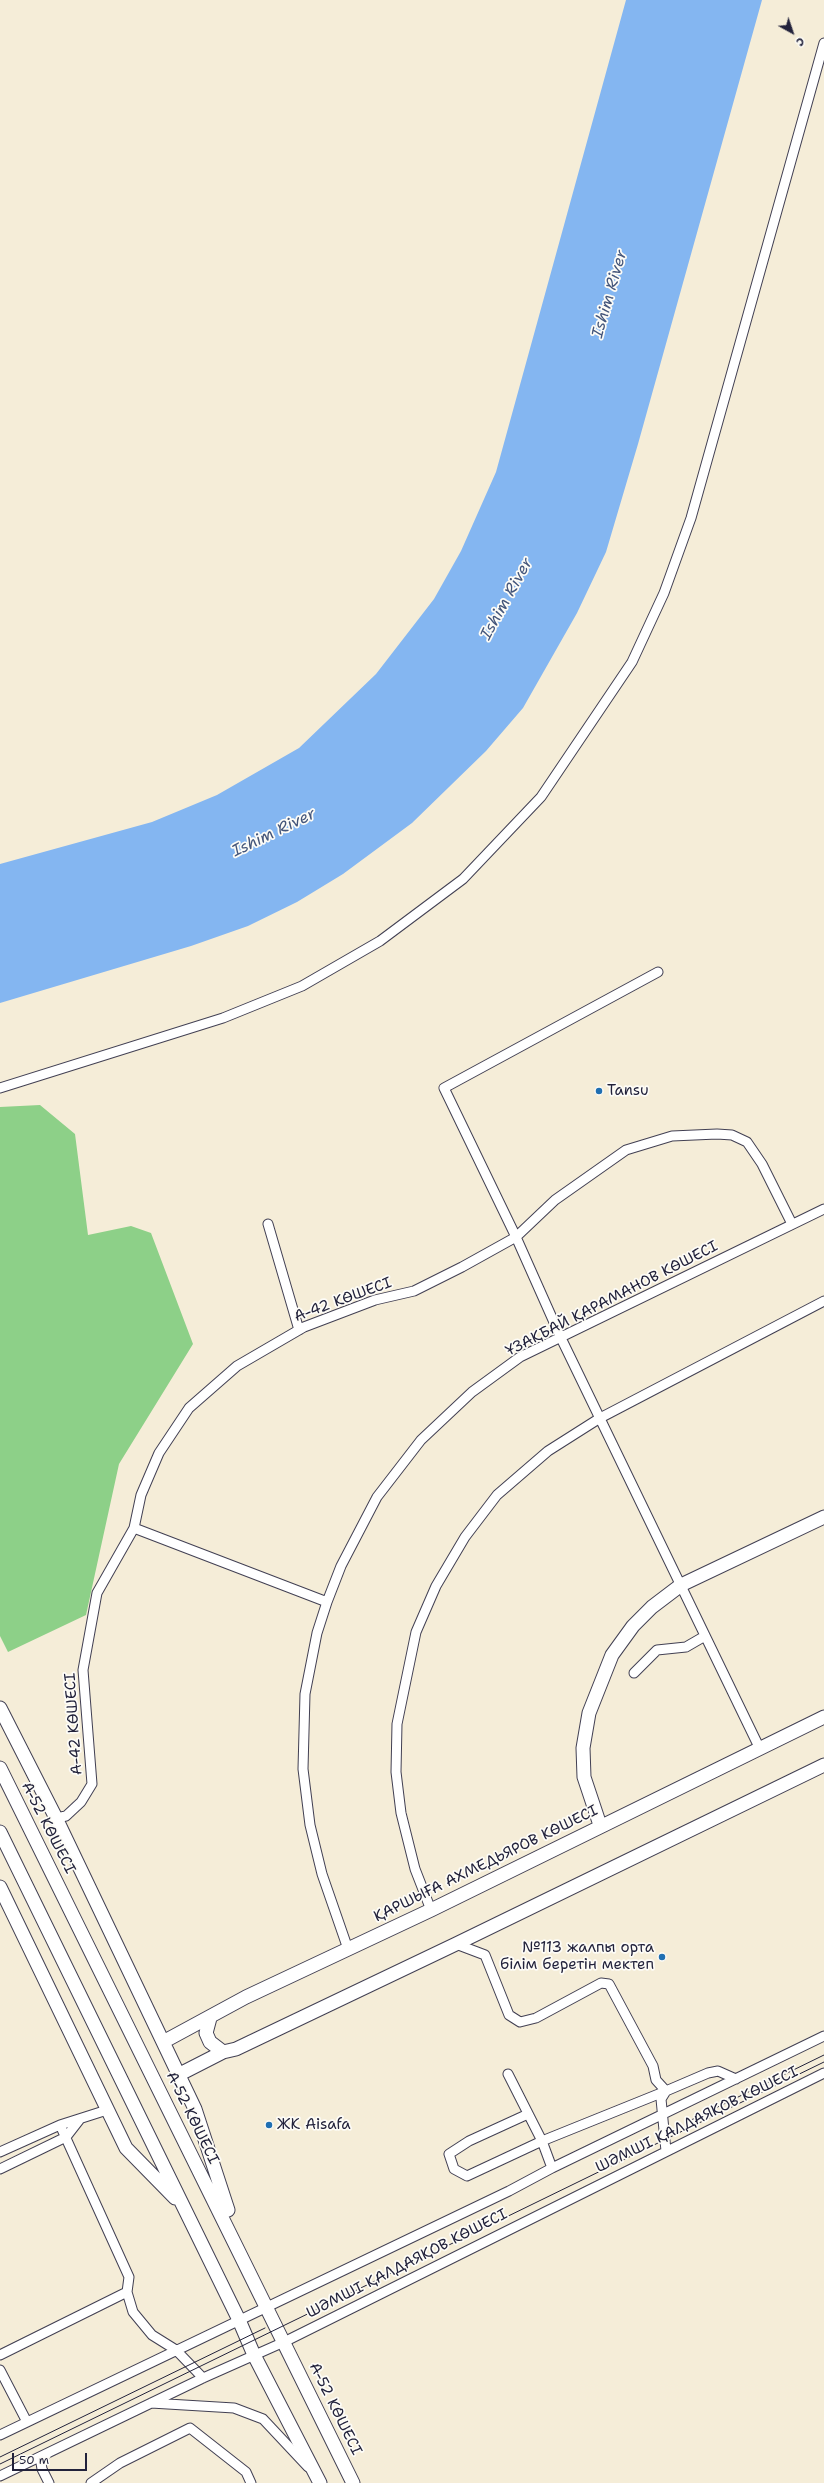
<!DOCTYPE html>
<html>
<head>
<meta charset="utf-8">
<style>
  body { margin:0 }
  #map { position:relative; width:824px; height:2483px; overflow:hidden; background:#f5edd8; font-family:"Shantell Sans",sans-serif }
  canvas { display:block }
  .north { position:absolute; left:772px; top:12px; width:40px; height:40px; -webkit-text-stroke:3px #fdfcf7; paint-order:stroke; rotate:140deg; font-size:11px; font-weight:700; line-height:16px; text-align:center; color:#22223b }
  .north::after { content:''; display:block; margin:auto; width:14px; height:18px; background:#22223b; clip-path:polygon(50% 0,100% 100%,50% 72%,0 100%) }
  .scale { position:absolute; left:12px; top:2453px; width:75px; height:18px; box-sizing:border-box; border:2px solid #22223b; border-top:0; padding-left:5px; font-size:12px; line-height:14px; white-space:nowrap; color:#22223b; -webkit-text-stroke:3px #fdfcf7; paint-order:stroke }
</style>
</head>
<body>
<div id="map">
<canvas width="824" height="2483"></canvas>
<div class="north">С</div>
<div class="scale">50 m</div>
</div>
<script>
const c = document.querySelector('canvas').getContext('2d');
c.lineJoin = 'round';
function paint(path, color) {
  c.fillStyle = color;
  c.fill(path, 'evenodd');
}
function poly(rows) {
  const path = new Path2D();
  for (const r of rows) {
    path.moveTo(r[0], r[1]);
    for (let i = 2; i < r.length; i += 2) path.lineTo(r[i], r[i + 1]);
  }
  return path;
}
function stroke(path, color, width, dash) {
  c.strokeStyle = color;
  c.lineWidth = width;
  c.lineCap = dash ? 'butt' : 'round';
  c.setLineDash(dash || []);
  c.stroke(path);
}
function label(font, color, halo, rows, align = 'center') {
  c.font = font + ' "Shantell Sans",sans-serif';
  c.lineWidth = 3.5;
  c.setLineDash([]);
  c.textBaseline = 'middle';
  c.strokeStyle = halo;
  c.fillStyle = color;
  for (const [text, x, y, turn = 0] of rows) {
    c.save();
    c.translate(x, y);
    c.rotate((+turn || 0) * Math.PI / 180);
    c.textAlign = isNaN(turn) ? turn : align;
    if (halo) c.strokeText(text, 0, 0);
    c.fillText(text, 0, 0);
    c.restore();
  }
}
paint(poly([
  [40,1105,75,1134,88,1235,131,1226,151,1233,193,1344,119,1464,86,1615,8,1652,0,1636,0,1107]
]), '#8dd088');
paint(poly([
  [626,0,762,0,638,444,606,552,577,613,523,708,486,751,412,823,343,874,297,902,248,926,191,946,0,1003,0,864,152,822,217,795,299,748,376,674,434,599,461,551,496,472]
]), '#84b6f1');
const street = poly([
  [658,972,444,1088,516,1237,561,1338,759,1747],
  [0,1088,223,1018,302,986,380,941,463,879,541,797,632,662,664,593,691,518,824,43],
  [268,1224,299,1330],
  [134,1528,327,1602],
  [634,1673,657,1650,686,1647,705,1636],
  [56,1818,66,1816,81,1802,92,1784,83,1670,97,1593,134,1528,141,1495,159,1453,189,1408,237,1366,304,1327,375,1300,414,1291,462,1267,516,1237,555,1200,626,1150,672,1136,717,1134,732,1135,747,1142,762,1164,792,1224],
  [431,1910,415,1869,401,1813,396,1772,397,1724,416,1632,436,1586,465,1537,497,1495,548,1451,600,1418,824,1301],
  [456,1944,485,1955,509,2015,520,2022,536,2018,601,1983,609,1984,653,2066,656,2080,666,2091,542,2141,552,2168],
  [348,1949,322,1874,310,1825,303,1769,305,1694,317,1633,327,1602,341,1566,377,1497,421,1440,472,1392,520,1357,824,1209],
  [508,2074,542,2141,467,2176,454,2169,449,2154,469,2141,528,2114],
  [107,2110,60,2125,129,2277,127,2292,133,2312,152,2335,176,2350,203,2378],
  [666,2151,661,2099,666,2091,708,2073,718,2071,736,2079],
  [0,2152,60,2125],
  [0,2169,66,2137,80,2119],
  [0,2355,127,2292],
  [0,2370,27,2422],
  [151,2403,234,2408,263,2419,308,2467],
  [0,2435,509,2191,552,2168,824,2036],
  [40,2457,42,2469,49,2483],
  [0,2476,203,2378,284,2342,824,2073],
  [91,2483,120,2463,190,2428,246,2472,251,2483]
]);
const secondary = poly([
  [0,1708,56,1818,195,2109,228,2210],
  [0,1768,353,2483],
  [600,1825,584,1777,583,1748,589,1713,612,1655,633,1626,652,1607,681,1585,824,1517],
  [0,1832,239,2320,254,2355,320,2483],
  [0,1887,126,2148,175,2198],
  [210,2018,206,2033,210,2042,223,2052],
  [163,2042,246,1997,431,1910,824,1717],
  [178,2075,223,2052,236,2049,456,1944,824,1765]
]);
stroke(street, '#424053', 11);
stroke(secondary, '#424053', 15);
stroke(street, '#fff', 9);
stroke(secondary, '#fff', 13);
stroke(poly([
  [687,2122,824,2055],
  [0,2457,265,2328],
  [0,2464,824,2062]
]), '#22223b', 1);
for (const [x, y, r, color] of [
  [599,1091,4,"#1f6fb2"],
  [662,1957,4,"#1f6fb2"],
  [269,2125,4,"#1f6fb2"]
]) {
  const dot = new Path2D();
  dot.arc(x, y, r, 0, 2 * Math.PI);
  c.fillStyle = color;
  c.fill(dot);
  stroke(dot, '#fdfcf7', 1.5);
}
label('15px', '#22223b', '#fdfcf7', [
  ["Tansu",607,1091],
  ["№113 жалпы орта",654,1948,"right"],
  ["білім беретін мектеп",654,1965,"right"],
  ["ЖК Aisafa",277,2125]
], 'left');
label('15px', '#22223b', '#fdfcf7', [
  ["ҰЗАҚБАЙ ҚАРАМАНОВ КӨШЕСІ",612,1299,-27],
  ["А-42 КӨШЕСІ",343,1300,-20],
  ["А-42 КӨШЕСІ",74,1724,-94],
  ["А-52 КӨШЕСІ",48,1828,63],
  ["ҚАРШЫҒА АХМЕДЬЯРОВ КӨШЕСІ",486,1864,-26],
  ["А-52 КӨШЕСІ",192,2118,64],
  ["ШӘМШІ ҚАЛДАЯҚОВ КӨШЕСІ",697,2120,-26],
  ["ШӘМШІ ҚАЛДАЯҚОВ КӨШЕСІ",407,2264,-27],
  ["А-52 КӨШЕСІ",335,2409,64]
]);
label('italic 16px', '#44567b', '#fdfcf7', [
  ["Ishim River",610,294,-74],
  ["Ishim River",507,599,-61],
  ["Ishim River",274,833,-26]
]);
</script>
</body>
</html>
